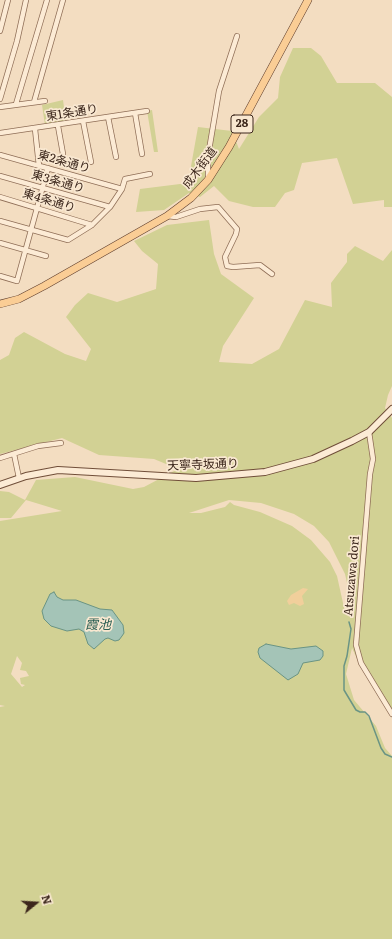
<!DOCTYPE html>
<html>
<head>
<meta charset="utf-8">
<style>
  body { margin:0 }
  #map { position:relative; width:392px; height:939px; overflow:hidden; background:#f3ddc1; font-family:Literata,serif }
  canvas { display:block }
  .north { position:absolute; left:16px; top:883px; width:40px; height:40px; -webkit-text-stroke:3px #f9e8d1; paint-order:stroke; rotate:72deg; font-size:11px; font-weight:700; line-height:16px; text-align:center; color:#3c271c }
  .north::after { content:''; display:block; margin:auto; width:14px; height:18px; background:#3c271c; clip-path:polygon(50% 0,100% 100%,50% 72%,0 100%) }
</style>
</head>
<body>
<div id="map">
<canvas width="392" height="939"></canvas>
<div class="north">N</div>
</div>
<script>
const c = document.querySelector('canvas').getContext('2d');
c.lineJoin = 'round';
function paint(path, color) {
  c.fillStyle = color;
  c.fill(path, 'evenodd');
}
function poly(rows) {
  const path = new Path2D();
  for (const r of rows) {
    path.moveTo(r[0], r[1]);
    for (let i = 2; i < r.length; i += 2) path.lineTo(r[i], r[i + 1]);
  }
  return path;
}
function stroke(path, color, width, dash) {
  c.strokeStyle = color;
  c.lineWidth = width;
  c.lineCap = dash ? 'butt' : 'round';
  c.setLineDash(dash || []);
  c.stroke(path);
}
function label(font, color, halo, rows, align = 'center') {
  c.font = font + ' Literata,"Noto Sans JP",serif';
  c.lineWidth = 3.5;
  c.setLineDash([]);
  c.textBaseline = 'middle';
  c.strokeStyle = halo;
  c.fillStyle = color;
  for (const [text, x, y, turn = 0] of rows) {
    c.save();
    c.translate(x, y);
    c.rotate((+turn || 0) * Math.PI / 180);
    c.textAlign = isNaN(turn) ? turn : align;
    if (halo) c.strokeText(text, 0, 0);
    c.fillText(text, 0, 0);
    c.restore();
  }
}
paint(poly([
  [293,48,311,48,321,56,337,83,375,83,392,97,392,207,384,207,384,200,353,204,337,158,302,163,294,190,285,193,275,207,253,207,229,201,214,186,200,197,189,193,164,210,136,212,140,189,188,183,198,127,232,131,239,149,259,117,278,98,280,77],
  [63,100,66,121,45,125,42,105],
  [152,110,158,152,154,152,147,111],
  [209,220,214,254,221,274,254,298,223,346,219,362,252,364,279,349,305,300,332,307,331,283,347,262,347,254,355,246,383,261,392,250,392,386,388,395,385,408,392,418,392,711,360,665,352,648,346,674,354,700,376,726,385,748,392,756,392,939,0,939,0,707,5,706,0,705,0,521,62,511,26,500,11,518,0,518,0,491,9,492,25,500,36,480,75,477,133,489,144,487,178,469,154,459,99,455,62,438,0,454,0,360,9,355,15,338,24,332,65,354,86,361,91,349,66,317,75,305,88,293,117,302,156,289,158,264,142,251,134,241,167,225],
  [229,500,261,503,294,514,314,526,329,542,345,574,350,596,349,603,345,612,337,576,330,562,311,540,292,526,260,512,234,505,230,502,225,507,201,513,189,513],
  [17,656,22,663,20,670,26,671,29,676,20,678,21,684,25,685,22,687,11,674]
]), '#d2d194');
paint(poly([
  [303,588,308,589,302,596,304,604,300,606,294,603,289,605,287,601,291,595]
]), '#f1cf9b');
const water = poly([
  [54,592,57,597,63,600,76,600,100,609,112,610,123,625,124,633,122,636,119,640,115,641,108,638,105,639,94,649,88,644,84,632,79,629,67,631,51,626,44,619,42,611,50,594,54,592],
  [266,644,291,649,316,646,323,651,323,656,320,660,303,663,298,674,288,680,260,658,258,652,259,648,266,644]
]);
paint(water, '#a4c4b7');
stroke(water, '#6a9484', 1);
stroke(poly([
  [349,622,351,629,347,656,344,666,344,690,356,710,360,712,365,712,369,716,381,748,385,754,392,757]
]), '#6a9484', 1.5);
const street = poly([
  [0,31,8,0],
  [0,99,17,41,26,0],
  [34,102,63,0],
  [16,104,47,0],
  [0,107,45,101],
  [135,113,142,154],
  [108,117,116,157],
  [83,121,91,162],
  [58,126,63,154],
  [35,129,39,166],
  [0,133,147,111],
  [0,155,122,189],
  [0,176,110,207],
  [208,180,208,156,219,91,237,36],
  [0,197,92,225],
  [167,216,176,217,200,209,218,207,237,229,236,234,225,257,227,266,233,267,260,265,272,274],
  [0,221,68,240,92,225,110,207,122,189,125,179,150,174],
  [0,243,46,256],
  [0,276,17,281,48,168],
  [369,432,373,459,370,474,356,645,361,663,392,714],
  [14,454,19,478],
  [0,458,38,446,61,443]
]);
const secondary = poly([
  [0,485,26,476,58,470,196,478,265,472,313,459,352,441,369,432,392,409]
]);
const primary = poly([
  [0,304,19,299,44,286,167,216,191,198,208,180,229,147,308,0]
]);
stroke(street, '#8e6d56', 6);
stroke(secondary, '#704e39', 8);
stroke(primary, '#5c3b2b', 8);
stroke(street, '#fcebd5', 4.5);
stroke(secondary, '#fcebd5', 6);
stroke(primary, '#facd95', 7);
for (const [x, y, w] of [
  [242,124,22]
]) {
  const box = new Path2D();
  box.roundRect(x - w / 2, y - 9, w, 18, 3);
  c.fillStyle = '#f9e8d1';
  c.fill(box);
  stroke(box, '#3c271c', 1);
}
label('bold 11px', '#3c271c', null, [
  ["28",242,124]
]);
label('12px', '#3c271c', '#f9e8d1', [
  ["東1条通り",72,113,-9],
  ["東2条通り",64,162,16],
  ["成木街道",200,168,-53],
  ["東3条通り",58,182,16],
  ["東4条通り",49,201,17],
  ["天寧寺坂通り",203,465,-2],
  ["Atsuzawa dori",352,576,-85]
]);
label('italic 13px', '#2a5e53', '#f9e8d1', [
  ["霞池",98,625]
]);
</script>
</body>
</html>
